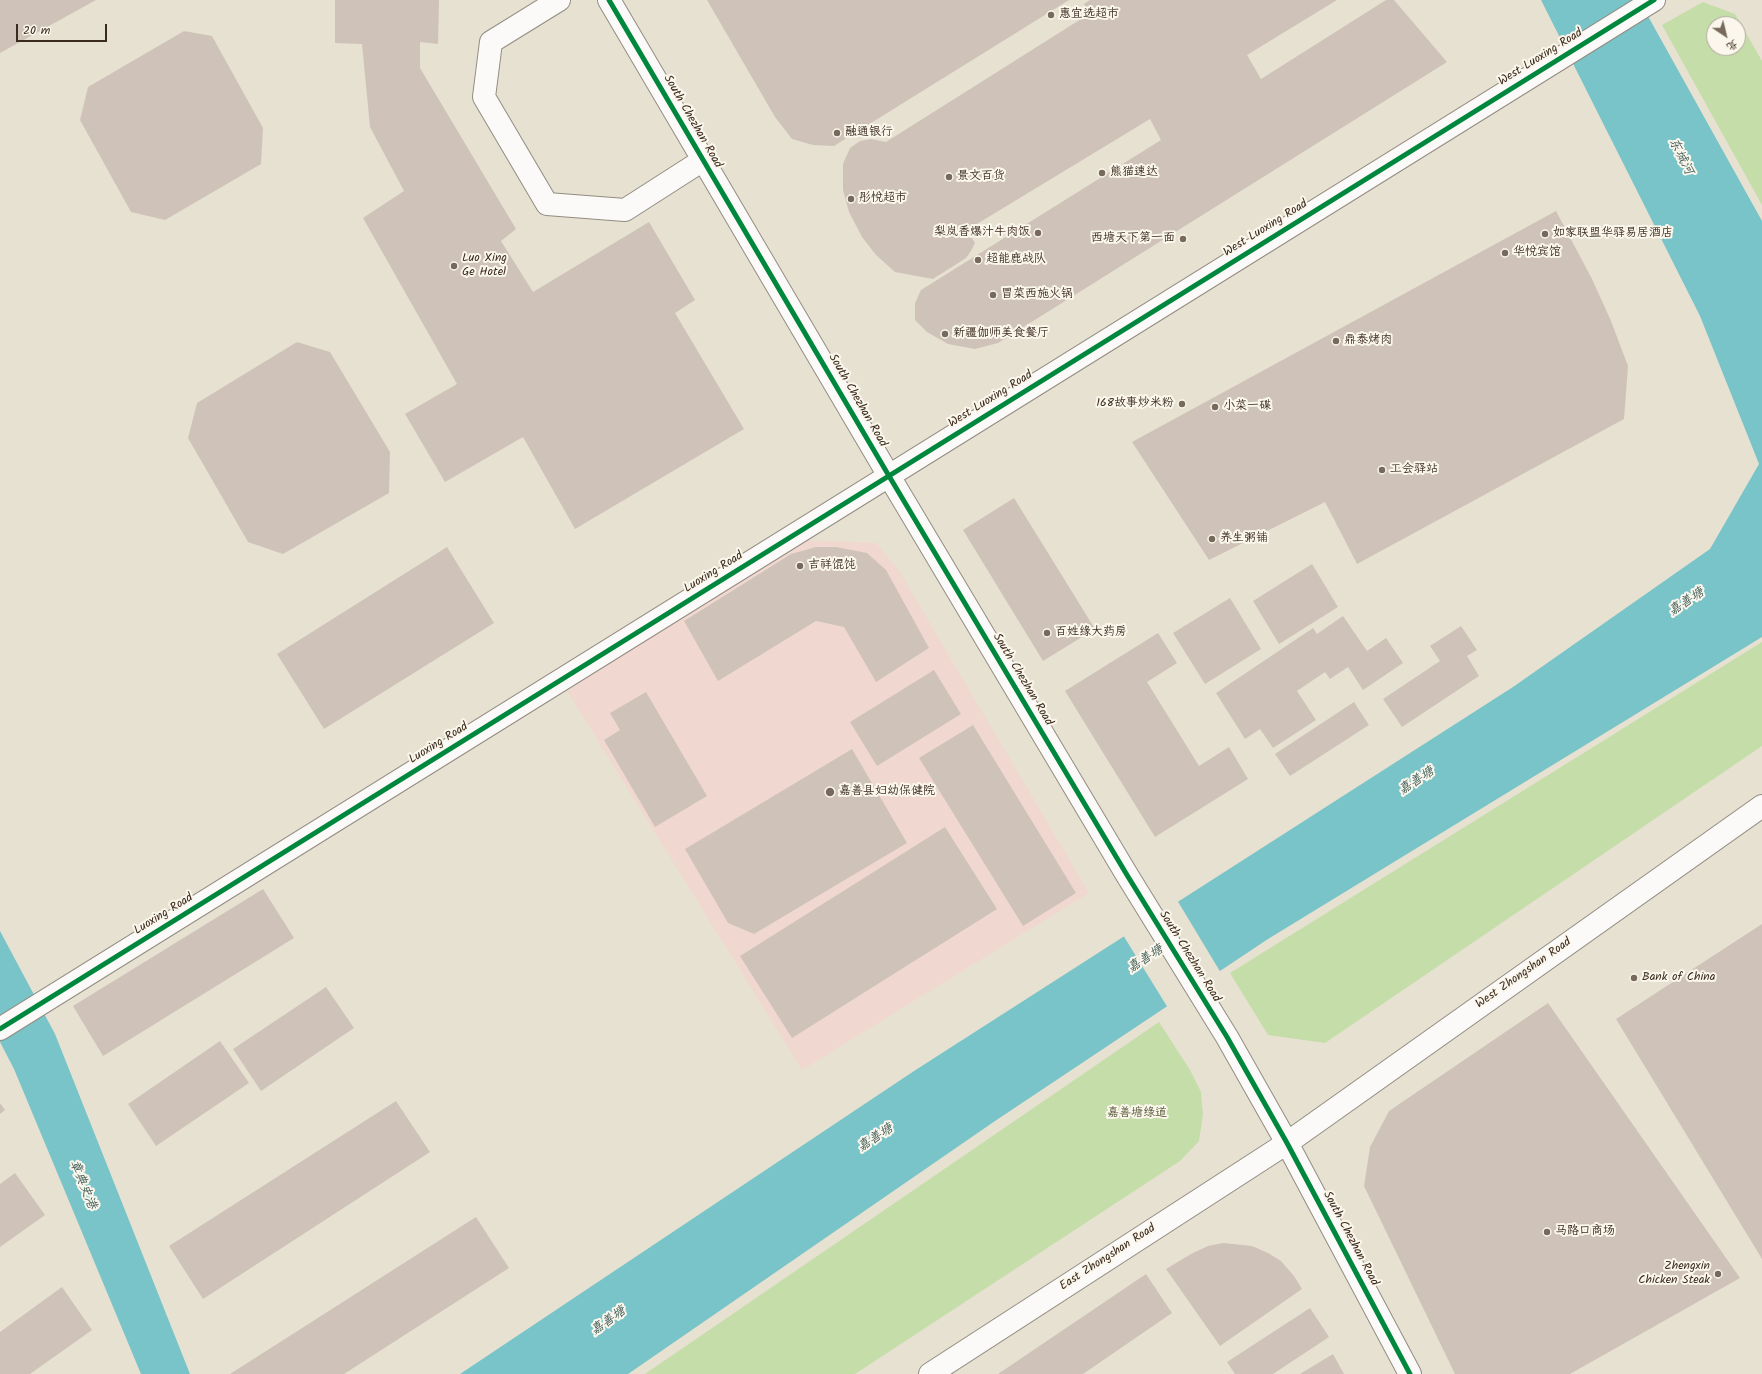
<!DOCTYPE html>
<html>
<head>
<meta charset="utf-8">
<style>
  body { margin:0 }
  #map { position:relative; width:1762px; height:1374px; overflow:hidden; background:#e7e1d1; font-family:Kalam,"LXGW WenKai TC",sans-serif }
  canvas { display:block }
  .north { position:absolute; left:1706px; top:16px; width:40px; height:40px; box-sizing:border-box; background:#fbf7ec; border:1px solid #aea59a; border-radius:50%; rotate:145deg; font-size:11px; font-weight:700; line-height:16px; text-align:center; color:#3b2a1e }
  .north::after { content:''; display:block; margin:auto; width:14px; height:18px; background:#776a5d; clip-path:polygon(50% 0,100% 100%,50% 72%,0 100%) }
  .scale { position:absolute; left:16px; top:24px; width:91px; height:18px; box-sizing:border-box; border:2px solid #3b2a1e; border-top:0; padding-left:5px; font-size:12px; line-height:14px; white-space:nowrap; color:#3b2a1e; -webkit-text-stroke:3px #fbf7ec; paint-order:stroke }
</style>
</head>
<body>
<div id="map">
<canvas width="1762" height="1374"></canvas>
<div class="north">北</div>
<div class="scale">20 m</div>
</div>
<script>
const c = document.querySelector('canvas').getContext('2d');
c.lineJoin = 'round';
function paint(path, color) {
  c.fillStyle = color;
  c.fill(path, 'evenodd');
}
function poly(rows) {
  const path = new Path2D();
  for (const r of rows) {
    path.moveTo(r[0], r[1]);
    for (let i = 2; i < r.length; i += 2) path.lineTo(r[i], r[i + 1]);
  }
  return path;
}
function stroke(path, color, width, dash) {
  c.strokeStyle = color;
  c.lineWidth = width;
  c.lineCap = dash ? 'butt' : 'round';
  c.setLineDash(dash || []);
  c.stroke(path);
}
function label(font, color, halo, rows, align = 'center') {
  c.font = font + ' Kalam,"LXGW WenKai TC",sans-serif';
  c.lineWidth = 4;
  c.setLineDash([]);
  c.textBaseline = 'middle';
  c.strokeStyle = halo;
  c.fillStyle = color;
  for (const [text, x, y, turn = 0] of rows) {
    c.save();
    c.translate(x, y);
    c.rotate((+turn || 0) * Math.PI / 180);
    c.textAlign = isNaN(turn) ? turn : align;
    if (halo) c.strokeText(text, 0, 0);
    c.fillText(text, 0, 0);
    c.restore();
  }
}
paint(poly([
  [804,540,876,543,898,569,1089,893,802,1070,567,691]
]), '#f0d8d0');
paint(poly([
  [1703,2,1735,14,1762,61,1762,205,1662,25],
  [1714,24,1738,24,1738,48,1714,48],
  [1762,642,1762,746,1325,1043,1268,1035,1230,973],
  [1159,1022,1190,1070,1201,1092,1203,1115,1199,1141,1180,1161,855,1374,645,1374]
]), '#c4dda9');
paint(poly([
  [1541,0,1639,0,1762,221,1762,637,1268,939,995,1121,628,1374,460,1374,914,1071,1513,687,1710,549,1759,464,1700,316],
  [0,931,55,1034,190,1374,141,1374,14,1069,0,1042]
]), '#78c4c8');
paint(poly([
  [1177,900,1221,973,1168,1008,1123,935]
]), '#e7e1d1');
paint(poly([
  [0,0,96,0,0,53],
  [335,0,439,0,438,44,420,42,420,68,516,229,501,241,533,292,649,222,695,300,675,313,744,429,575,529,523,437,445,482,405,414,457,384,363,218,404,191,370,127,362,44,335,43],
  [707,0,1069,0,834,146,813,145,792,139,775,117],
  [1090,0,1337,0,1247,55,1261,79,1386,0,1394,0,1447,62,998,343,975,349,948,344,927,332,915,320,915,303,921,290,1161,140,1150,119,967,230,975,243,971,251,966,258,933,279,895,272,876,255,862,237,849,212,843,190,843,164,850,148,860,141,871,139,886,142,1089,14,1084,4],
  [184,31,212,36,263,128,261,164,165,220,131,212,80,120,88,87],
  [1556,211,1592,279,1611,321,1628,366,1624,419,1357,564,1325,502,1209,560,1132,442],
  [297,342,330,352,390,452,389,493,283,554,248,542,188,438,197,403],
  [1014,498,1095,629,1043,661,963,530],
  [447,547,494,623,324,729,277,654],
  [816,547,836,547,867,553,886,570,929,648,876,682,844,627,816,621,718,681,684,621,791,554],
  [1312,564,1338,607,1279,644,1253,601],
  [1230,598,1261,649,1205,684,1173,633],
  [1343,616,1367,651,1386,638,1403,663,1363,690,1348,667,1330,679,1325,672,1297,691,1316,720,1273,748,1260,729,1245,739,1216,693,1313,628,1317,634],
  [1461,626,1477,650,1467,656,1479,676,1402,727,1383,699,1440,661,1430,646],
  [1158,633,1177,663,1147,682,1199,766,1229,747,1248,779,1155,837,1065,691],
  [934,670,961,714,877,766,850,722],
  [646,692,707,796,655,827,604,740,620,730,610,713],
  [1354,702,1369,725,1290,776,1275,754],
  [973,725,1076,893,1023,926,919,758],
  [852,749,907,843,754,934,728,923,685,849],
  [945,827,997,909,792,1038,740,956],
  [263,889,294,938,103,1056,73,1006],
  [1762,924,1762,1259,1616,1019],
  [326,987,354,1028,261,1091,233,1049],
  [1548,1003,1740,1278,1570,1374,1455,1374,1364,1186,1370,1147,1389,1111],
  [220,1041,249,1083,156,1146,128,1104],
  [396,1101,430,1152,203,1299,169,1246],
  [0,1103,5,1110,0,1114],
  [15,1173,45,1215,0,1247,0,1184],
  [476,1217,509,1268,344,1374,230,1374],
  [1223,1243,1252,1246,1268,1253,1281,1261,1294,1276,1302,1289,1220,1346,1166,1269,1191,1254,1208,1246],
  [1146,1274,1172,1313,1083,1374,998,1374],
  [62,1287,92,1330,30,1374,0,1374,0,1332],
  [1310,1308,1329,1337,1273,1374,1235,1374,1227,1362],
  [1333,1354,1344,1374,1300,1374]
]), '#cfc3b9');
const minor = poly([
  [559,0,491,42,484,97,547,204,625,210,703,160],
  [609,0,889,476,1127,875,1227,1037,1287,1143,1410,1374],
  [0,1029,1654,0],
  [930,1374,1287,1143,1762,806]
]);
stroke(minor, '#928c82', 24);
stroke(minor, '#fbfaf8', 22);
stroke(poly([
  [609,0,889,476,1127,875,1227,1037,1287,1143,1410,1374],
  [0,1029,1654,0]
]), '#00873e', 5);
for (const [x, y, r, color] of [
  [1051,15,4,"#776a5d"],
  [837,133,4,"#776a5d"],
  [1102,173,4,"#776a5d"],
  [949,177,4,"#776a5d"],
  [851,199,4,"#776a5d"],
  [1038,233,4,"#776a5d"],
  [1545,234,4,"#776a5d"],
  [1183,239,4,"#776a5d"],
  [1505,253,4,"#776a5d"],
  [978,260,4,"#776a5d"],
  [454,266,4,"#776a5d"],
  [993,295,4,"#776a5d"],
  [945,334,4,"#776a5d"],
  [1336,341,4,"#776a5d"],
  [1182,404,4,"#776a5d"],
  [1215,407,4,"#776a5d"],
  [1382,470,4,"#776a5d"],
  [1212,539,4,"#776a5d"],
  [800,566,4,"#776a5d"],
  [1047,633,4,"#776a5d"],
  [830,792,5,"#776a5d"],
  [1634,978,4,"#776a5d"],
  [1547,1232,4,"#776a5d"],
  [1718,1274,4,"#776a5d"]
]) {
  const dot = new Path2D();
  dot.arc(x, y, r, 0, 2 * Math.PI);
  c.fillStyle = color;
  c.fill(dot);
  stroke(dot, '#fbf7ec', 1.5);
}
label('12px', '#3b2a1e', '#fbf7ec', [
  ["惠宜选超市",1059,15],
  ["融通银行",845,133],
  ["熊猫速达",1110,173],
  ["景文百货",957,177],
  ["彤悦超市",859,199],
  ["梨岚香爆汁牛肉饭",1030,233,"right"],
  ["如家联盟华驿易居酒店",1553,234],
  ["西塘天下第一面",1175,239,"right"],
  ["华悦宾馆",1513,253],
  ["Luo Xing",462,259],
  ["Ge Hotel",462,273],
  ["超能鹿战队",986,260],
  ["冒菜西施火锅",1001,295],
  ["新疆伽师美食餐厅",953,334],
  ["鼎泰烤肉",1344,341],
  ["168故事炒米粉",1174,404,"right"],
  ["小菜一碟",1223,407],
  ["工会驿站",1390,470],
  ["养生粥铺",1220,539],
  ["吉祥馄饨",808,566],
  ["百姓缘大药房",1055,633],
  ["嘉善县妇幼保健院",839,792],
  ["Bank of China",1642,978],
  ["马路口商场",1555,1232],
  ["Zhengxin",1710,1267,"right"],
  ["Chicken Steak",1710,1281,"right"]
], 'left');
label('12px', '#3b2a1e', '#fbf7ec', [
  ["West Luoxing Road",1541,58,-32],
  ["South Chezhan Road",692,122,60],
  ["West Luoxing Road",1266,229,-32],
  ["West Luoxing Road",991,400,-32],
  ["South Chezhan Road",857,401,60],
  ["Luoxing Road",714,573,-32],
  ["South Chezhan Road",1022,680,59],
  ["Luoxing Road",439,744,-32],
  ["Luoxing Road",164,915,-32],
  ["South Chezhan Road",1189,957,58],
  ["West Zhongshan Road",1524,974,-35],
  ["South Chezhan Road",1350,1239,62],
  ["East Zhongshan Road",1108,1258,-33]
]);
label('12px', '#565638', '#fbf7ec', [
  ["嘉善塘绿道",1137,1114]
]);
label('italic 13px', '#405b58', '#fbf7ec', [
  ["东城河",1680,157,63],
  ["嘉善塘",1687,603,-33],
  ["嘉善塘",1417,782,-33],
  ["嘉善塘",1146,960,-33],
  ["嘉善塘",876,1139,-33],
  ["章典史港",82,1185,68],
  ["嘉善塘",609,1322,-35]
]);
</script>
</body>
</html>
